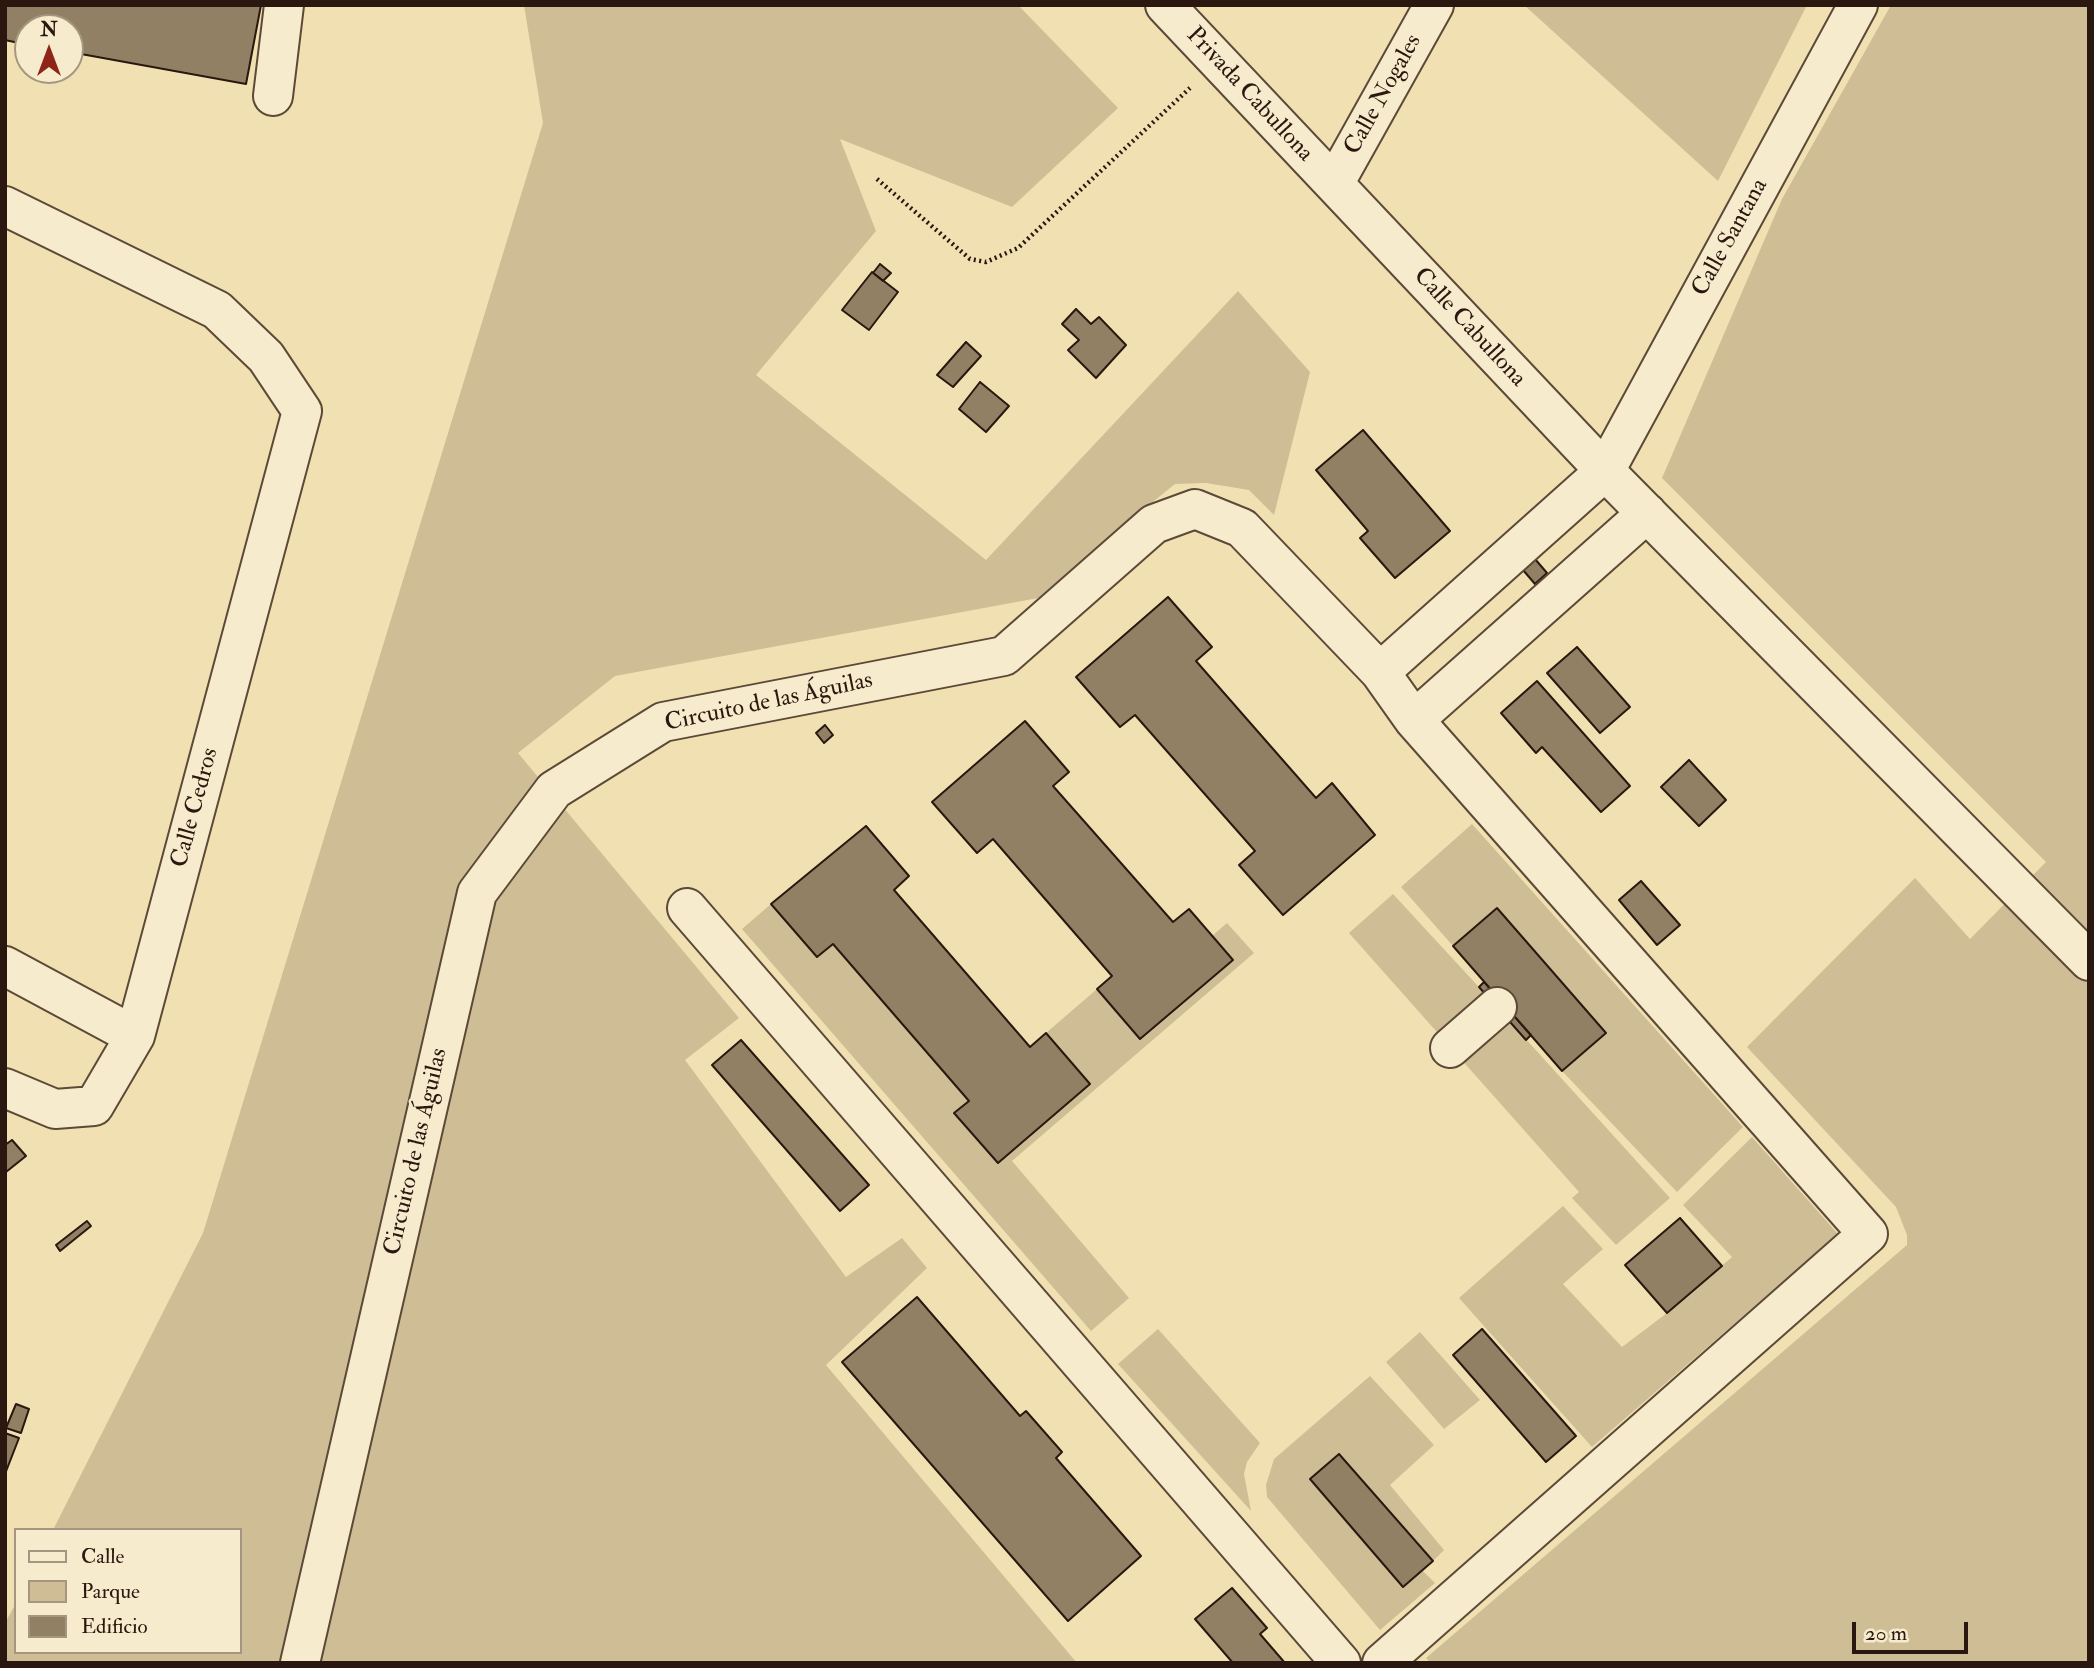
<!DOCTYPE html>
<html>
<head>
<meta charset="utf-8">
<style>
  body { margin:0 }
  #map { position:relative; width:2094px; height:1668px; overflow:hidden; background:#f1e0b1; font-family:"IM FELL Double Pica",serif }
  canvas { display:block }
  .frame { position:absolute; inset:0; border:7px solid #2a170f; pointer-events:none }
  .legend { position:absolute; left:14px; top:1528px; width:228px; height:126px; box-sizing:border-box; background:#f6ebcc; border:2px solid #a49680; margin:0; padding:9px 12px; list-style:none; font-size:21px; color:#2a170f }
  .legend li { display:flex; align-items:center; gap:14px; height:35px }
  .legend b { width:35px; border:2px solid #a49680 }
  .north { position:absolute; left:14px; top:14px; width:70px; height:70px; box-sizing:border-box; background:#f6ebcc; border:2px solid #a49680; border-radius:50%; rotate:0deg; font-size:19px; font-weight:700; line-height:28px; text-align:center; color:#2a170f }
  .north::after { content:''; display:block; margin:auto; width:24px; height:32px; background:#8f2418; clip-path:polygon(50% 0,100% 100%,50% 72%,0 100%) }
  .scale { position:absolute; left:1852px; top:1622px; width:116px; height:32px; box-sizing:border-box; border:4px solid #2a170f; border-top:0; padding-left:9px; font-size:21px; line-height:24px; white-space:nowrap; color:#2a170f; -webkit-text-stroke:5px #f6ebcc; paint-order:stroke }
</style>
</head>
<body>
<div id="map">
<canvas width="2094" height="1668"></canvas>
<div class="frame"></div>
<ul class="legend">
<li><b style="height:9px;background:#f6ebcc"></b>Calle</li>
<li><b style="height:19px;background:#cfbe95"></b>Parque</li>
<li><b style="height:19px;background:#918063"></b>Edificio</li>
</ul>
<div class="north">N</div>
<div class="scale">20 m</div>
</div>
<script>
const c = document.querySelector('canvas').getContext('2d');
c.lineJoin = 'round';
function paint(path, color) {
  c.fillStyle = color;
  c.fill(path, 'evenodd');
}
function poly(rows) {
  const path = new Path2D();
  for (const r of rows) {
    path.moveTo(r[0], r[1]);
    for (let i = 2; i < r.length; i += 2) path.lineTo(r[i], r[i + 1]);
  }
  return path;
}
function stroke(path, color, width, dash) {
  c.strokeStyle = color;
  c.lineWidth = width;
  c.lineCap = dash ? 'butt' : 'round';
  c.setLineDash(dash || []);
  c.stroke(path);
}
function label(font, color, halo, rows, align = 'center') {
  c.font = font + ' "IM FELL Double Pica",serif';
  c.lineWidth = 5;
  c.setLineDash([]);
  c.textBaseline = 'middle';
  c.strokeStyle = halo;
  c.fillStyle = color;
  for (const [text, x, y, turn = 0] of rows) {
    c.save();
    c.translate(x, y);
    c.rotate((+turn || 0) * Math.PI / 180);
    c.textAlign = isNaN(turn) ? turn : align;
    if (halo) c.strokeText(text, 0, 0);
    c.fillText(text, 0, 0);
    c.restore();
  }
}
paint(poly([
  [524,5,1018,5,1118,108,1012,207,840,139,876,231,756,375,986,560,1238,291,1310,372,1274,515,1249,490,1206,483,1175,484,1144,509,1049,596,615,676,518,753,739,1018,685,1060,846,1277,902,1238,927,1268,826,1365,1077,1663,5,1663,5,1623,16,1603,16,1652,240,1652,240,1530,53,1530,203,1233,543,123],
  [1524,5,1807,5,1718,181],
  [1891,5,2089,5,2089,1663,1431,1663,1426,1658,1907,1245,1907,1235,1896,1207,1747,1047,1915,878,1970,939,2046,862,1662,478,1782,199],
  [1472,824,1743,1127,1677,1192,1562,1071,1605,1032,1497,908,1453,946,1401,887],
  [1393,894,1489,998,1444,1040,1349,933],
  [771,904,817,957,833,944,969,1101,954,1113,998,1163,1089,1084,1046,1033,1097,989,1140,1039,1232,960,1212,936,1227,923,1254,953,1012,1161,1129,1298,1091,1331,742,929],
  [1504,1015,1670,1198,1616,1245,1572,1198,1579,1192,1459,1057],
  [1752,1137,1838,1234,1592,1447,1459,1298,1563,1206,1603,1249,1563,1284,1622,1347,1667,1313,1732,1257,1683,1205],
  [1158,1329,1260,1443,1247,1462,1244,1474,1251,1511,1118,1364],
  [1420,1332,1480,1400,1444,1429,1386,1362],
  [1370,1376,1434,1445,1390,1485,1444,1550,1433,1561,1340,1454,1310,1480,1403,1586,1422,1570,1435,1583,1380,1630,1267,1497,1266,1485,1274,1459]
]), '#cfbe95');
const building = poly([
  [5,5,261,5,246,84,70,52,70,28,28,28,28,45,5,40,5,5],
  [880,264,891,273,883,281,873,273,880,264],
  [872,272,898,292,869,330,842,310,872,272],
  [1076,309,1091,324,1099,317,1126,345,1096,378,1068,350,1079,340,1062,324,1076,309],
  [966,342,981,356,953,387,937,375,966,342],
  [980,382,1009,406,986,432,959,409,980,382],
  [1363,430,1450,531,1395,578,1360,538,1368,531,1316,470,1363,430],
  [1535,559,1547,573,1535,584,1523,570,1535,559],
  [1168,597,1212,647,1196,661,1316,798,1332,783,1375,835,1283,915,1239,865,1255,851,1135,715,1120,727,1076,677,1168,597],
  [1577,647,1630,707,1600,733,1547,673,1577,647],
  [1537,681,1630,786,1601,812,1542,747,1536,753,1501,713,1537,681],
  [1025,721,1069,772,1053,786,1173,922,1189,909,1233,960,1140,1039,1097,989,1112,976,993,839,977,853,932,802,1025,721],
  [825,725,833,735,824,743,816,733,825,725],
  [1689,760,1726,800,1699,826,1661,787,1689,760],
  [866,826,909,876,894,890,1030,1047,1046,1033,1090,1084,998,1163,954,1113,969,1101,833,944,817,957,771,904,866,826],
  [1641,881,1680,925,1657,945,1619,900,1641,881],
  [1497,908,1606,1033,1562,1071,1453,946,1497,908],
  [1484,982,1531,1035,1526,1040,1479,987,1484,982],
  [741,1040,869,1185,840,1211,712,1065,741,1040],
  [12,1140,26,1156,6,1172,5,1145,12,1140],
  [1680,1218,1722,1266,1667,1313,1625,1265,1680,1218],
  [87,1221,91,1226,60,1251,56,1245,87,1221],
  [917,1297,1020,1416,1026,1411,1062,1452,1056,1458,1141,1556,1068,1621,842,1362,917,1297],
  [1482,1329,1576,1436,1546,1462,1453,1355,1482,1329],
  [16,1404,29,1409,21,1433,6,1428,16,1404],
  [5,1433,19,1438,5,1474,5,1433],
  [1339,1454,1433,1561,1403,1587,1310,1479,1339,1454],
  [1232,1588,1267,1628,1260,1634,1285,1663,1233,1663,1195,1619,1232,1588]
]);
paint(building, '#918063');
stroke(building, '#2a170f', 2);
const minor = poly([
  [1165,5,1605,471,2089,961],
  [273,96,284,5],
  [1334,184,1434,5],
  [5,206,217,310,266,357,302,411,135,1036,94,1106,55,1109,5,1088],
  [1380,672,1605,471,1858,5],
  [1414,720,1647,513],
  [687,908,1341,1663],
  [5,966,135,1036],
  [1450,1048,1497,1007],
  [300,1663,477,893,554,790,663,722,1004,656,1154,524,1195,509,1242,528,1380,672,1414,720,1868,1234,1382,1663]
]);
stroke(minor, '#5c4938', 42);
stroke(poly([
  [877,179,970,259,986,262,1018,248,1190,88]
]), '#2a170f', 4.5, [2, 3.5]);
stroke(minor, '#f6ebcc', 38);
label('24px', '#2a170f', '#f6ebcc', [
  ["Privada Cabullona",1249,95,47],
  ["Calle Nogales",1384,95,-61],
  ["Calle Santana",1731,238,-61],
  ["Calle Cabullona",1469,328,47],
  ["Circuito de las Águilas",769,703,-12],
  ["Calle Cedros",196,808,-75],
  ["Circuito de las Águilas",417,1152,-77]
]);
</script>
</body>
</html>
